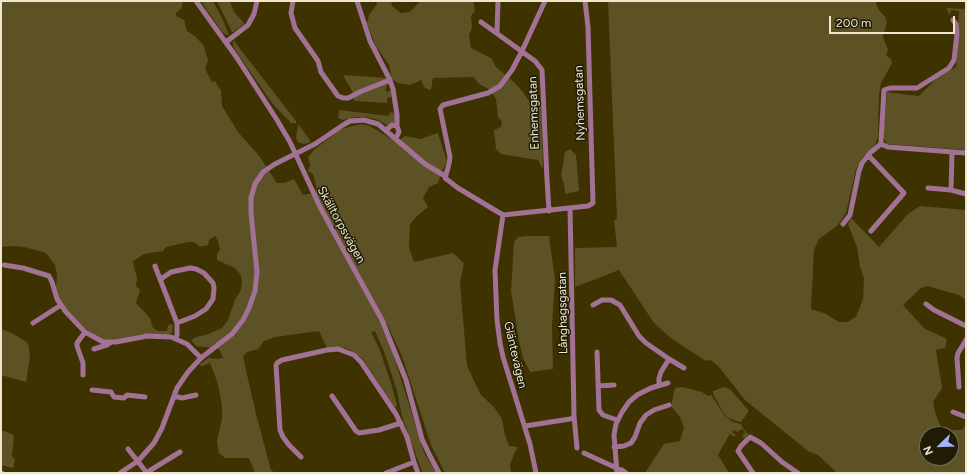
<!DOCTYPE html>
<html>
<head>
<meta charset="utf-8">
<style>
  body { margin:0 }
  #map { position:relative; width:967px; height:474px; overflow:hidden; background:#3d3200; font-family:Figtree,sans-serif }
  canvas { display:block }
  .frame { position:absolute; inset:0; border:2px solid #ede7ce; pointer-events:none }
  .north { position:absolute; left:919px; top:426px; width:40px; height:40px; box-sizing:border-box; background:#1f1b07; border:1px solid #716d57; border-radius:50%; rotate:247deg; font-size:11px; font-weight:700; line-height:16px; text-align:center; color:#ede7ce }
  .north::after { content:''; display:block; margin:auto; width:14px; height:18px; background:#a6b1fc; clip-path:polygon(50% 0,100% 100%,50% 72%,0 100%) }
  .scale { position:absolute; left:829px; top:16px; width:126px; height:18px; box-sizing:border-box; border:2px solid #ede7ce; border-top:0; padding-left:5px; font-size:12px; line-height:14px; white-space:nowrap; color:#ede7ce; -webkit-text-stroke:3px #1f1b07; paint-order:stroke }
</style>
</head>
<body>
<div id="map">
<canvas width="967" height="474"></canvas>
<div class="frame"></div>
<div class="north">N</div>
<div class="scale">200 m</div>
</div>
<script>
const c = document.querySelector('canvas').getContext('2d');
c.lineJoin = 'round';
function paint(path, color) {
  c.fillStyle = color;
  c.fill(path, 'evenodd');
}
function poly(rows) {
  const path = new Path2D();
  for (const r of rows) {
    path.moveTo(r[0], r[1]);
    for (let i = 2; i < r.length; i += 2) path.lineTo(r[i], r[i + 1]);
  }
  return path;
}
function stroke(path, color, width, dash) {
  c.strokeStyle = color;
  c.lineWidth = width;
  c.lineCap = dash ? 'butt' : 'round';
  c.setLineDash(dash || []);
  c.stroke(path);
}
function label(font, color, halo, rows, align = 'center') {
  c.font = font + ' Figtree,sans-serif';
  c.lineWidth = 3;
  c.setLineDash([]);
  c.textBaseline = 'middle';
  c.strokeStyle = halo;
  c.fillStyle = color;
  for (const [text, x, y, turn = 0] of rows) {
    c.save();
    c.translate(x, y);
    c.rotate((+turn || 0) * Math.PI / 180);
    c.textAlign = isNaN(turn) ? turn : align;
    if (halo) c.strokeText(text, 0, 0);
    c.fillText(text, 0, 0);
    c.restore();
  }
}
paint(poly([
  [1,1,181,1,183,3,181,9,176,13,176,16,184,20,187,31,195,36,204,46,208,61,205,69,212,82,215,81,221,91,222,106,238,132,260,157,277,183,284,183,294,179,303,195,314,193,317,189,313,174,308,171,310,165,308,157,315,149,341,129,361,124,370,126,396,142,405,136,420,139,438,133,447,162,443,169,438,183,429,187,423,198,428,207,417,216,410,224,409,248,414,262,453,253,464,263,460,283,467,366,481,395,494,407,502,419,505,435,509,446,518,447,515,452,510,464,511,473,447,473,444,471,431,445,402,356,387,324,383,326,389,341,422,446,424,453,436,473,423,473,421,469,402,416,397,391,385,354,375,331,371,332,379,348,391,383,397,405,395,408,363,359,350,350,345,348,327,348,319,331,275,337,264,341,258,349,247,352,243,357,256,414,271,470,275,473,255,473,249,458,225,458,219,453,217,442,222,418,222,408,221,399,217,381,210,363,202,366,199,365,210,357,212,359,223,358,219,349,196,346,191,340,196,337,206,335,222,328,228,320,235,300,241,290,242,282,241,275,235,268,217,260,217,254,220,249,218,241,215,236,209,240,208,245,204,246,199,246,194,242,188,242,166,247,163,251,144,254,133,261,134,267,137,277,136,286,140,290,136,303,150,318,153,328,158,331,167,331,168,325,173,324,172,333,166,335,140,334,119,340,104,340,98,338,85,328,67,310,60,301,56,290,57,275,55,265,46,253,24,247,12,246,1,247],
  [201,1,213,1,222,18,229,35,227,35,222,32],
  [217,1,230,1,234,12,243,22,244,24,233,32,232,32],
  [377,1,391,1,392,6,401,13,410,12,420,1,473,1,475,11,471,16,472,27,469,36,471,48,491,58,496,67,514,82,522,91,529,101,539,102,541,106,543,166,542,168,538,160,501,154,496,149,494,130,501,127,502,122,498,117,496,99,489,89,479,84,474,77,433,78,431,89,429,90,424,87,421,80,410,85,398,83,392,79,389,65,376,46,367,24,369,15,377,4],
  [608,1,875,1,879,10,886,18,887,23,883,37,888,50,886,55,891,59,892,63,881,83,879,94,878,137,875,145,862,158,856,169,846,213,838,225,819,239,814,250,811,309,824,313,839,322,847,322,856,317,863,299,864,278,860,267,857,247,848,224,851,218,879,247,908,214,920,206,966,210,966,300,959,295,927,286,921,288,903,305,925,329,947,339,945,348,936,350,942,388,933,402,936,415,942,430,962,430,966,424,966,473,837,473,818,455,808,451,745,400,719,367,711,360,706,361,672,339,654,323,619,270,575,287,575,248,617,247,614,220,617,219],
  [927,434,951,434,951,458,927,458],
  [946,8,966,9,966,150,887,144,883,137,887,92,919,96,937,78,956,67,959,11,951,10,950,15],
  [233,41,234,41,296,121,296,123,290,123,289,120,288,120,272,103,235,50,233,45],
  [343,75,387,78,390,83,386,86,386,92,391,91,391,97,387,98,387,103,354,101,353,93],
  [339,110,388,116,391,112,394,113,396,116,394,123,387,125,376,119,365,117,356,117,343,120,338,118],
  [298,124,310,140,309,143,303,144,298,142,296,138],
  [570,149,576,155,579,191,565,194,564,184,561,176,565,152],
  [528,236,549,236,555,280,552,326,553,369,530,372,523,358,519,341,511,291,514,242,518,237],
  [1,329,10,332,28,343,30,357,26,382,1,375],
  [682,387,702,392,708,396,711,395,725,416,733,422,741,424,744,430,748,434,744,439,742,436,745,433,742,429,737,432,734,430,732,432,736,435,734,437,730,434,728,437,718,455,729,473,645,473,664,444,680,441,684,427,680,417,671,406,675,388],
  [724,387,730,389,749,411,741,422,736,421,727,417,723,412,713,394,713,391],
  [1,430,12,434,14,436,12,456,15,460,13,468,1,465]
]), '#5c5226');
stroke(poly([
  [196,1,237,58,277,120,290,142,320,207,382,320,406,380,422,439,430,456,439,473],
  [293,1,291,13,295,28,318,61,321,72,338,96,343,98,348,98,362,91,390,80],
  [357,1,370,41,390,80,393,89,397,115,397,126],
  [545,1,522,51,512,70,500,86,488,93,443,105,440,109,450,157,449,164,445,178,458,188,503,215,588,206,593,203,588,27,585,1],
  [953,20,956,24,957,34,954,60,949,68,917,88,890,88,884,90,881,141,881,144,888,147,966,153],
  [481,22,535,61,542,70,547,179,549,211],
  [497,32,498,1],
  [226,42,248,25,254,14,257,1],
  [386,130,392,125,397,126,399,132,396,138],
  [868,155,904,193,871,231],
  [928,188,951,190,966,194],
  [951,190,952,152],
  [503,215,495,270,497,320,500,343,503,357,530,444,536,473],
  [843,224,850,215,859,171,862,163,871,152,881,144],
  [4,265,23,268,49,276,52,282,57,299,66,312,85,332,103,342,116,342,147,336,171,337,187,344,201,358],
  [155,266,177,323,177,335,176,338],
  [161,279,171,272,190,268,196,269,204,273,213,283,214,288,213,299,206,309,195,316,177,323],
  [926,304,934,310,966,326],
  [593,305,602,300,611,300,620,305,639,336,646,343,669,359,661,372,659,378,659,385],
  [33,323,61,305],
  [94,349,107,345,110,343],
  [597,352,599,410,603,415,617,420],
  [669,359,684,368],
  [83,375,83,363,77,346,77,343,85,332],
  [598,386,614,385],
  [959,387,957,358,958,353,966,340],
  [92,390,111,392,114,397,124,398,127,395,145,397],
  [174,396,182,398,196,395],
  [332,396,356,431,359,433,379,430,401,423],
  [953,412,966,417],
  [574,416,577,448],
  [525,426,570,419,573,418,574,415,570,208],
  [614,447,624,446,631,443,635,437,640,423,646,415,654,410,669,405],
  [128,449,147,473],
  [584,453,612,466,616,467],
  [301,457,289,445,283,437,280,430,276,365,277,363,282,360,327,350,338,349,354,355,361,362,396,414,407,437,414,462,418,473],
  [616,469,622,470,626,473],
  [1,473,2,473],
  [120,473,138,461,154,443,162,428,177,388,188,372,201,358,232,334,243,320,249,308,255,291,257,272,251,213,251,198,255,184,263,172,275,164,315,144,343,125,350,121,364,120,378,124,425,164,445,176],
  [146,473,180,452],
  [386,473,414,462],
  [617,473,614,435,616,424,622,412,629,402,637,395,651,388,668,383],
  [753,473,738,451,741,446,750,437,761,443,782,462,798,473]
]), '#a17294', 5);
label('12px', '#ede7ce', '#1f1b07', [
  ["Nyhemsgatan",580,103,-92],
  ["Enhemsgatan",534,113,-92],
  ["Skälltorpsvägen",341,225,61],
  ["Långhagsgatan",563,313,-91],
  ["Gläntevägen",515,355,77]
]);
</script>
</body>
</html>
